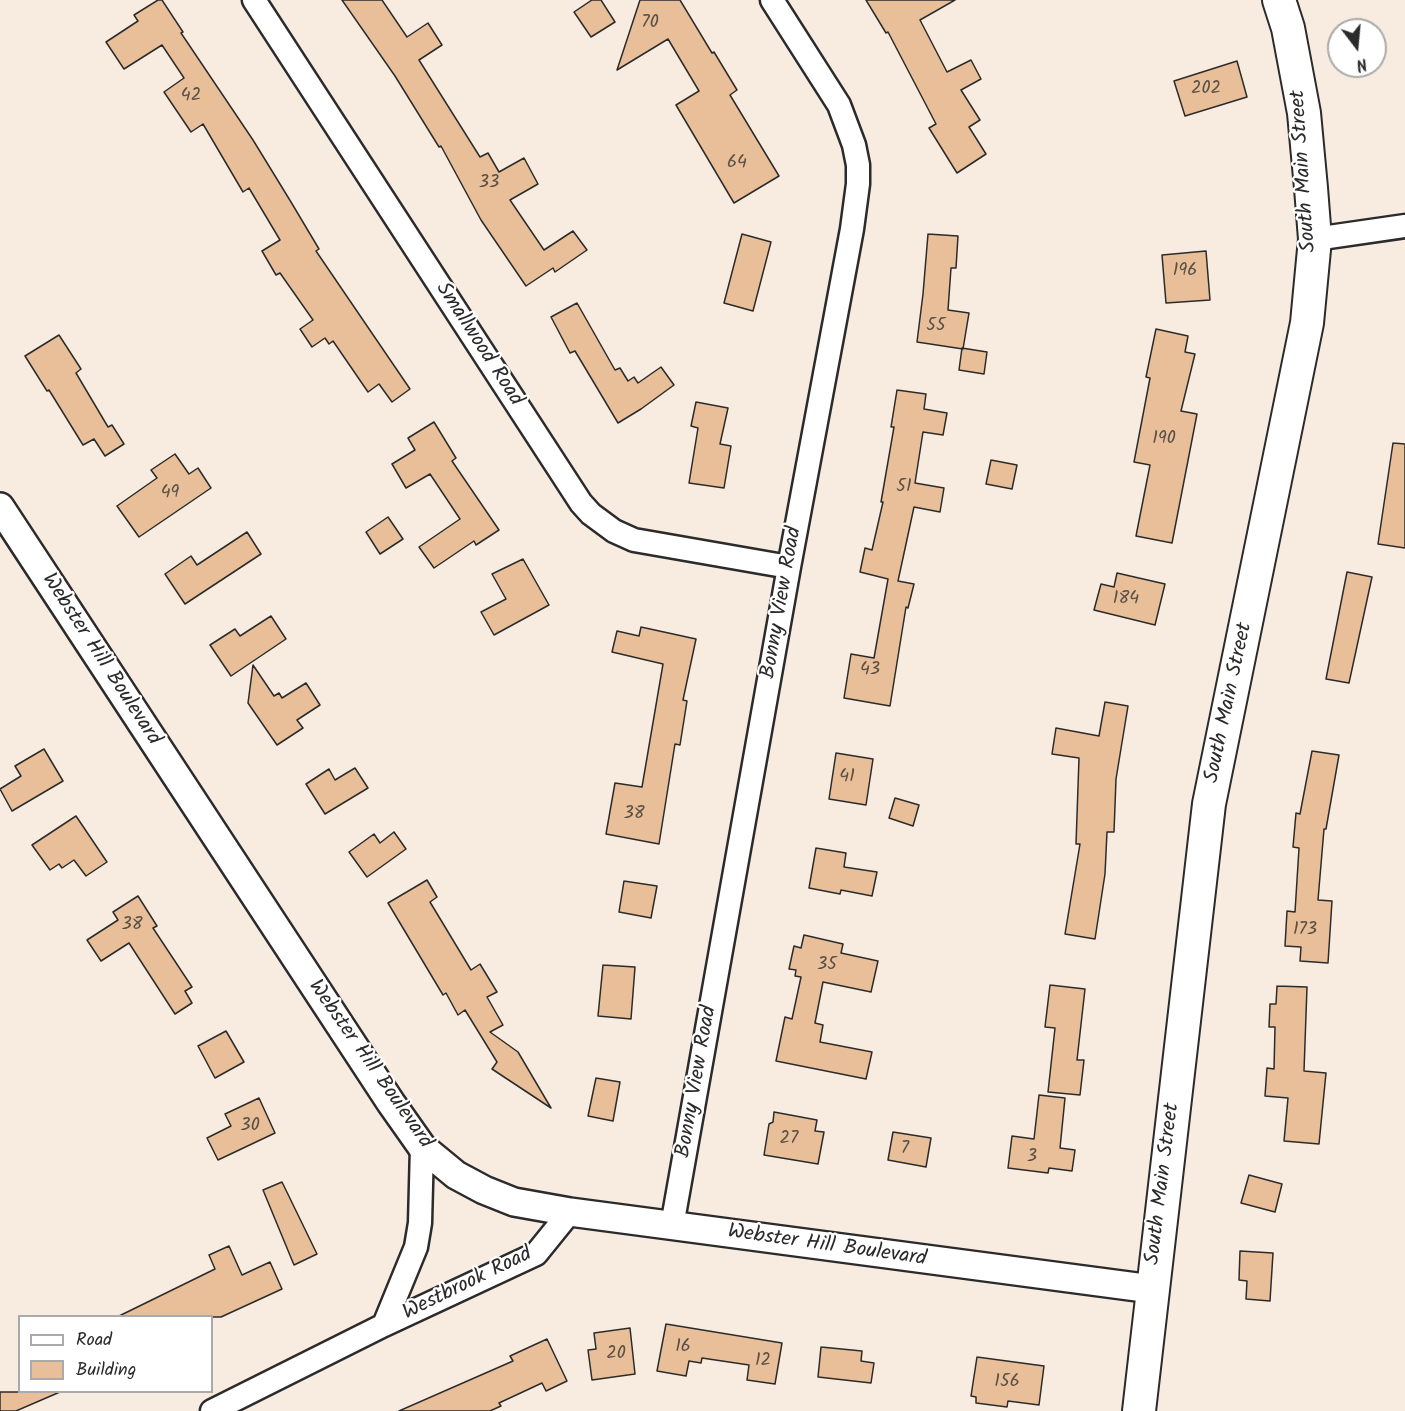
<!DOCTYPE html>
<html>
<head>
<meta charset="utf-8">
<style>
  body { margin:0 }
  #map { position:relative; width:1405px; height:1411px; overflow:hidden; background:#f8ece0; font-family:Kalam,sans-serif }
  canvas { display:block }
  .legend { position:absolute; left:18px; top:1315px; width:195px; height:78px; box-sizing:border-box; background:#fff; border:2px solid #aaa; margin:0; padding:8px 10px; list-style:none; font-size:18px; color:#2b2b2b }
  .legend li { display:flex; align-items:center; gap:12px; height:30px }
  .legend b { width:30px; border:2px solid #aaa }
  .north { position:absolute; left:1327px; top:18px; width:60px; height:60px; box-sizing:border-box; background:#fff; border:2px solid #aaa; border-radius:50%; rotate:164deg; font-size:16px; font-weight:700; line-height:24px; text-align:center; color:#2b2b2b }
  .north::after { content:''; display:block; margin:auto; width:21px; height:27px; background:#2b2b2b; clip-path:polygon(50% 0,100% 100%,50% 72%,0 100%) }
</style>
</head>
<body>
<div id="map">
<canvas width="1405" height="1411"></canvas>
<ul class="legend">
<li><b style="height:8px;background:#fff"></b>Road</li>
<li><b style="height:16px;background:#e8bf98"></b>Building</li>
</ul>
<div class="north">N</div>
</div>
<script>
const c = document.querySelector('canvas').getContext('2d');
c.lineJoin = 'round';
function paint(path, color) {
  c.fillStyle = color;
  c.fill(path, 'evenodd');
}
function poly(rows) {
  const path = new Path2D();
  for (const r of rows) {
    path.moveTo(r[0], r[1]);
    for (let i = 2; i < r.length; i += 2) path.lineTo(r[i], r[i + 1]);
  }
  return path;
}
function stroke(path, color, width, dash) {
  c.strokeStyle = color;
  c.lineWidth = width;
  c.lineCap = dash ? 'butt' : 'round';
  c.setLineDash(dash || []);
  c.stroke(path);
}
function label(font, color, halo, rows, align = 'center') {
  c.font = font + ' Kalam,sans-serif';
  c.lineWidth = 4.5;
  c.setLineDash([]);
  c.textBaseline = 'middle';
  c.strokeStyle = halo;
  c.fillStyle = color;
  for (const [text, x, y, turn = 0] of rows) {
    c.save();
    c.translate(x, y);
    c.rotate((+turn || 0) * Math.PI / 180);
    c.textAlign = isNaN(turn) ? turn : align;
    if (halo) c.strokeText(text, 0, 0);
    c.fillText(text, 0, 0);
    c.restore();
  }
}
const building = poly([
  [158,0,162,0,183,32,181,33,253,140,291,202,319,249,316,251,410,389,392,402,379,384,368,392,333,341,329,344,325,338,312,347,300,329,313,320,280,273,276,275,262,251,280,240,249,188,243,192,203,124,191,132,164,92,184,78,162,45,124,69,106,42,138,21,134,15,158,0],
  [342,0,382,0,407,37,428,23,442,45,419,60,480,157,488,153,499,172,524,158,538,184,510,200,544,250,573,231,587,250,555,272,553,268,526,286,481,220,441,146,439,147,395,76,342,0],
  [592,0,601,0,615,22,591,37,574,12,592,0],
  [640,0,680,0,712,53,714,52,737,90,730,95,779,176,734,203,676,105,699,91,668,39,617,70,640,0],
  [866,0,955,0,920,20,947,72,971,60,981,79,961,90,980,120,969,127,986,154,957,173,929,128,936,124,888,32,886,33,866,0],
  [1237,61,1247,97,1185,116,1174,81,1237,61],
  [742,234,771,242,753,311,724,303,742,234],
  [928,234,958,236,956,268,951,268,948,310,969,313,963,349,917,342,923,294,928,234],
  [1206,251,1210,300,1166,303,1162,255,1206,251],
  [577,303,615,370,620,368,628,381,634,377,638,383,661,367,674,385,641,409,618,423,575,351,570,353,551,317,577,303],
  [1156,329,1188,336,1185,352,1195,354,1181,411,1197,414,1172,543,1136,536,1150,465,1134,462,1150,378,1146,377,1156,329],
  [59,335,81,369,76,373,108,427,112,425,124,444,105,456,94,439,83,445,49,390,47,391,25,356,59,335],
  [962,348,987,352,984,374,959,370,962,348],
  [897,390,926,394,924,409,947,413,943,435,923,432,915,483,944,488,940,512,914,507,898,581,914,584,908,608,906,607,890,706,844,698,851,654,874,658,888,579,860,572,865,548,872,550,883,502,881,502,894,427,891,427,897,390],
  [696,402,728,408,720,444,731,446,724,488,689,483,698,428,691,426,696,402],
  [434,422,456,458,452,461,499,530,476,545,474,541,434,568,419,547,460,519,430,474,406,488,392,464,415,450,408,438,434,422],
  [1393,443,1405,444,1405,548,1378,544,1393,443],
  [175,454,189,474,198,468,211,488,139,537,117,506,157,478,151,470,175,454],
  [991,460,1017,465,1012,489,986,484,991,460],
  [388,517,403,539,380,554,366,532,388,517],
  [247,532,261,554,185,604,165,574,191,556,197,565,247,532],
  [523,559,549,605,494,635,481,612,506,599,492,574,523,559],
  [1347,572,1372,577,1349,683,1326,679,1347,572],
  [1117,573,1165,584,1155,625,1094,610,1101,584,1114,587,1117,573],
  [271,616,286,639,231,676,210,645,235,629,240,636,271,616],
  [641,627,696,639,683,700,687,701,680,745,675,744,659,844,606,834,615,783,642,787,663,664,612,652,617,631,639,636,641,627],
  [253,665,274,696,279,693,282,698,306,683,320,705,297,720,303,728,277,745,248,703,253,665],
  [1105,702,1128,706,1116,779,1114,832,1107,832,1105,874,1095,939,1065,934,1080,844,1076,844,1079,758,1052,754,1056,728,1099,736,1105,702],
  [44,749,63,781,12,811,0,789,21,776,15,766,44,749],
  [1312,751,1339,755,1326,829,1324,829,1318,900,1332,901,1328,963,1300,961,1301,947,1285,946,1287,911,1295,912,1299,848,1293,847,1296,813,1300,814,1312,751],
  [836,753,873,759,866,805,829,799,836,753],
  [355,768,368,788,325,814,306,784,329,769,335,780,355,768],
  [895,798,919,805,913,826,889,818,895,798],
  [76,816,107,862,86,876,74,860,62,868,59,864,50,870,32,845,76,816],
  [394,832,406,849,367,877,349,852,374,834,380,843,394,832],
  [816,848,846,853,844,867,877,872,872,896,841,890,840,894,809,888,816,848],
  [427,880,437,897,430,902,471,970,480,964,497,992,487,997,503,1025,490,1032,518,1052,551,1108,492,1069,497,1062,465,1010,458,1015,446,993,443,995,388,903,427,880],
  [624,881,657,886,651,918,619,912,624,881],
  [138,896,157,926,153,928,192,987,185,991,192,1003,175,1014,129,943,101,961,87,940,118,920,113,912,138,896],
  [804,935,843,944,841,953,878,961,871,992,823,982,815,1023,823,1025,820,1042,872,1052,866,1079,776,1061,785,1017,792,1019,801,977,795,976,796,970,789,969,794,946,801,948,804,935],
  [603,965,635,967,631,1019,598,1016,603,965],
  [1050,985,1085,989,1077,1060,1084,1060,1080,1095,1048,1092,1055,1028,1045,1027,1050,985],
  [1277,986,1307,987,1304,1071,1326,1073,1319,1144,1284,1141,1288,1098,1265,1096,1267,1068,1274,1069,1275,1027,1269,1027,1270,1004,1276,1004,1277,986],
  [226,1031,244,1062,215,1078,198,1046,226,1031],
  [596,1078,620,1082,613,1121,588,1116,596,1078],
  [1039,1095,1065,1098,1060,1148,1075,1150,1072,1171,1049,1168,1048,1173,1008,1168,1012,1136,1034,1139,1039,1095],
  [259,1098,275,1133,218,1160,207,1138,231,1126,225,1114,259,1098],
  [774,1112,817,1120,815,1131,824,1132,818,1164,764,1155,769,1124,773,1122,774,1112],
  [893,1132,931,1138,926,1167,888,1160,893,1132],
  [1249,1175,1282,1184,1275,1212,1241,1203,1249,1175],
  [282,1182,317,1254,294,1265,263,1190,282,1182],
  [229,1246,242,1275,270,1262,282,1289,221,1317,117,1317,215,1269,209,1255,229,1246],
  [1240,1251,1273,1253,1270,1301,1246,1299,1247,1281,1239,1280,1240,1251],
  [666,1324,782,1343,775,1384,747,1380,749,1365,702,1358,701,1363,689,1361,686,1376,657,1371,666,1324],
  [630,1328,635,1374,592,1380,588,1350,596,1349,594,1333,630,1328],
  [547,1339,567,1381,546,1391,542,1383,499,1403,501,1406,490,1411,399,1411,513,1361,510,1356,547,1339],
  [821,1347,862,1351,861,1361,874,1363,871,1383,818,1377,821,1347],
  [977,1357,1044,1366,1039,1405,1008,1401,1007,1407,976,1403,976,1397,971,1396,977,1357],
  [0,1392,60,1392,16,1411,0,1411,0,1392]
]);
paint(building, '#e8bf98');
stroke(building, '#2b2b2b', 1.5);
const minor = poly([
  [254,0,581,503,591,514,614,531,634,540,789,567],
  [1315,239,1405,226],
  [672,1226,789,567,852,229,858,184,858,165,854,145,839,105,772,0],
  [384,1325,416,1247,420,1223,422,1147],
  [212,1411,384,1325,536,1254,570,1212]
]);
const tertiary = poly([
  [0,507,391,1103,422,1147,456,1175,484,1190,514,1202,570,1212,1152,1289]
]);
const secondary = poly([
  [1139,1411,1209,804,1307,323,1315,239,1311,188,1304,113,1288,28,1279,0]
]);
stroke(minor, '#2b2b2b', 27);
stroke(tertiary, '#2b2b2b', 32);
stroke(secondary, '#2b2b2b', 36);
stroke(minor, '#fff', 22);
stroke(tertiary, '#fff', 27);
stroke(secondary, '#fff', 32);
label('18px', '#5a5046', null, [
  ["70",650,24],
  ["202",1206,90],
  ["42",191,97],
  ["64",737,164],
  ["33",489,184],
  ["196",1185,272],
  ["55",936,327],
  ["190",1164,440],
  ["51",904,488],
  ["49",170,494],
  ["184",1126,600],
  ["43",870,671],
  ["41",847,778],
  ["38",634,815],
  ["38",132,926],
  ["173",1305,931],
  ["35",827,966],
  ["30",250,1127],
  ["27",789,1140],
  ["7",905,1150],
  ["3",1032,1158],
  ["16",683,1348],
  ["20",616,1355],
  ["12",763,1362],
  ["156",1007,1383]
]);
label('21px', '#2b2b2b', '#fff', [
  ["South Main Street",1305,171,-94],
  ["Smallwood Road",478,345,57],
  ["Bonny View Road",783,603,-80],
  ["Webster Hill Boulevard",100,660,57],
  ["South Main Street",1230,703,-78],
  ["Webster Hill Boulevard",369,1065,55],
  ["Bonny View Road",698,1082,-80],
  ["South Main Street",1164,1184,-83],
  ["Webster Hill Boulevard",827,1247,8],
  ["Westbrook Road",468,1285,-26]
]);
</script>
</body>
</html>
